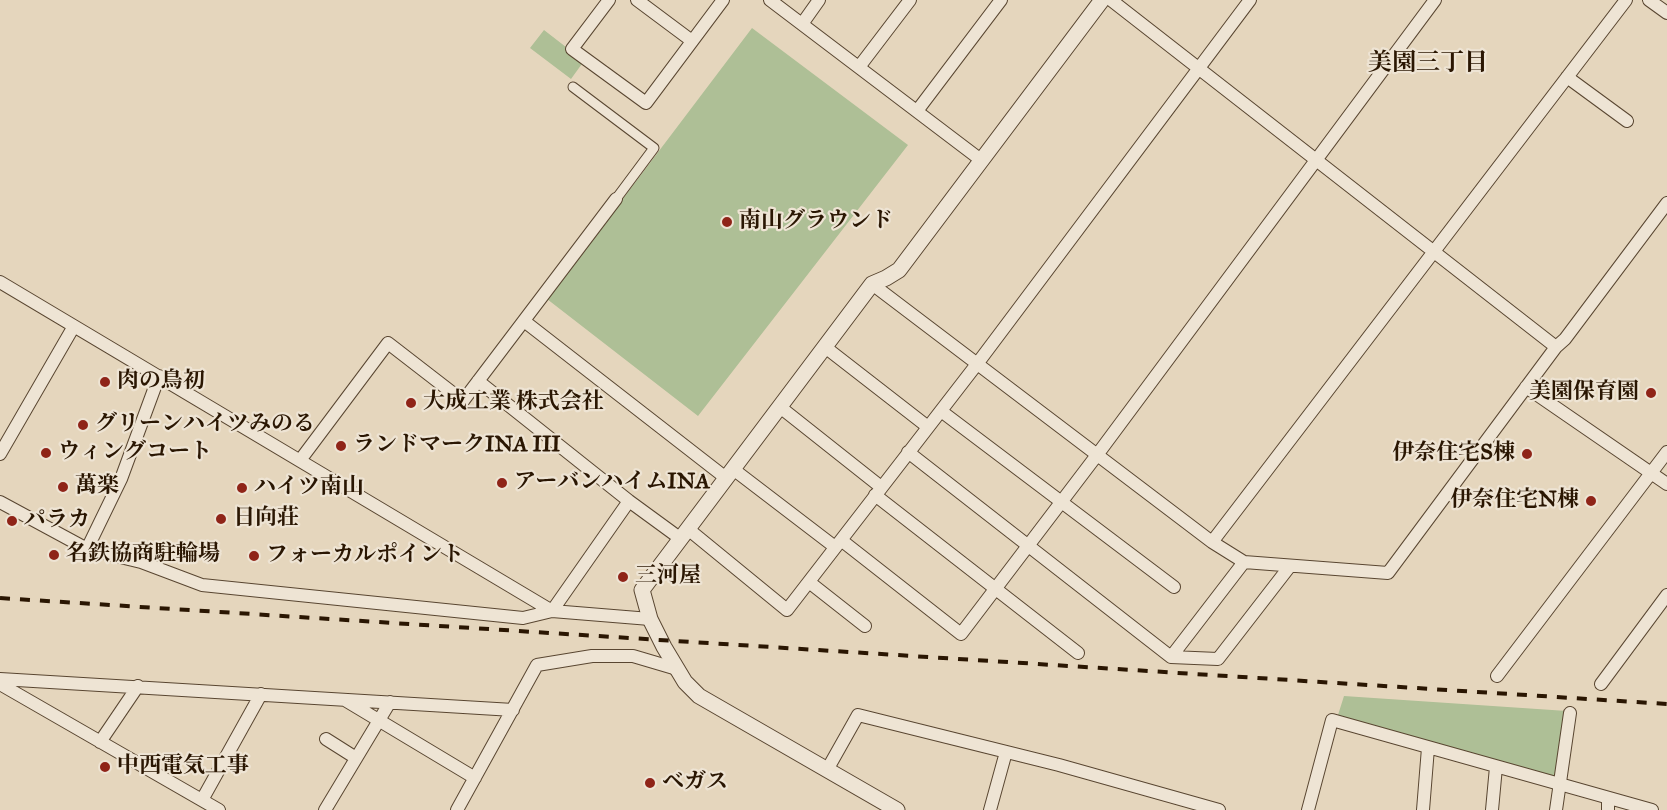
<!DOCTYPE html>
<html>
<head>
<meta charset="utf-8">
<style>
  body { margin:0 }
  canvas { display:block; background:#e5d6bd }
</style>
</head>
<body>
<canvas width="1667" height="810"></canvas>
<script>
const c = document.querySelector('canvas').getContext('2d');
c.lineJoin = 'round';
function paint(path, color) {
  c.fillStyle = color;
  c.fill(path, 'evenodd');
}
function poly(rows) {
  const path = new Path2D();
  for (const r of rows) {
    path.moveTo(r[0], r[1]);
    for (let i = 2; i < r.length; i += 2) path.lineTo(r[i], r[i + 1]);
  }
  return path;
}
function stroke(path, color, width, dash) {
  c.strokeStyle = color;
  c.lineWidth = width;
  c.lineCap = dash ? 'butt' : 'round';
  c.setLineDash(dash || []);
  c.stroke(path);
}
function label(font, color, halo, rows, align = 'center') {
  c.font = font + ' "IM FELL Great Primer","Noto Serif JP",serif';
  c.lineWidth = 4.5;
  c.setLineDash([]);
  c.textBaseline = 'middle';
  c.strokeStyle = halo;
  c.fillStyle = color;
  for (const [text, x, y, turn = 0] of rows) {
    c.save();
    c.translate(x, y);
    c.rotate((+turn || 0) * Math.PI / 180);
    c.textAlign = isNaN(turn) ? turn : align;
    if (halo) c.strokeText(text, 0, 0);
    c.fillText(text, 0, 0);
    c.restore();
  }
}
paint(poly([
  [752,28,908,145,698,416,547,299],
  [544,30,584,61,571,79,530,48],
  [1344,696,1567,711,1556,777,1551,780,1342,720,1338,715]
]), '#aebf96');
const pedestrian = poly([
  [573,87,654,148,616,199]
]);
const minor = poly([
  [609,0,572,49,646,103,723,0],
  [637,0,692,41],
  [770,0,981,160],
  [1111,0,1556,347],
  [1649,0,1667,13],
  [802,24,819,0],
  [859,67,910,0],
  [1567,77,1627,121],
  [917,111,1001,0],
  [0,282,552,611],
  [872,284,1212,542,1244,562,1388,573,1556,347,1565,339,1667,203],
  [524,321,726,478],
  [825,347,928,427],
  [478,381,629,501,681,539],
  [1526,387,1667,484],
  [780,407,881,487],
  [941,411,1174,587],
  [908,452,1171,657,1218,659,1290,566],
  [0,454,74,326],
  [301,459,388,343,463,401,616,199],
  [733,469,835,547],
  [875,495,1078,653],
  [0,502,87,549,141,562,202,585,523,618,552,611,650,619],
  [688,529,787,610,977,364,1250,0],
  [841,540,961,634,1097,455,1435,0],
  [1212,542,1626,0],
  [87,549,121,479,159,376],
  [809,582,865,626],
  [552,611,629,501],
  [1171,657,1244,562],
  [1497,676,1667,452],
  [0,679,513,710],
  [0,684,219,810],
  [1601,684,1667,595],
  [345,700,475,778],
  [326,739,356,758],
  [100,742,138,686],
  [827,770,858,715,1059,765,1219,810],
  [202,800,261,694],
  [325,810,390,702],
  [457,810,537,665,592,656,633,656,677,669],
  [990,810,1006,752],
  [1308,810,1332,720,1652,810],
  [1423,810,1428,748],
  [1492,810,1496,767],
  [1556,810,1570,713],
  [1608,810,1608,798]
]);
const tertiary = poly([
  [897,810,699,696,685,682,664,647,650,619,642,590,872,284,886,278,899,270,1102,0]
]);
stroke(pedestrian, '#594631', 11);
stroke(minor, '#594631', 14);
stroke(tertiary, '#594631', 17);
stroke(pedestrian, '#eee4d4', 9);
stroke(minor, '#eee4d4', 12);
stroke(tertiary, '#eee4d4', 15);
stroke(poly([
  [0,598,1667,704]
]), '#2a1602', 4, [10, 10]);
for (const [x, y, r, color] of [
  [727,222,6,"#8f2418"],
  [105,382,6,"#8f2418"],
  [1651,393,6,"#8f2418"],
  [411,403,6,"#8f2418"],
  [83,425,6,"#8f2418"],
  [341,446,6,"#8f2418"],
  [46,453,6,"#8f2418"],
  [1527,454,6,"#8f2418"],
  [502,483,6,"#8f2418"],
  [63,487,6,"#8f2418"],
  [242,488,6,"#8f2418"],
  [1591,501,6,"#8f2418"],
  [221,519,6,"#8f2418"],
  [12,521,6,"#8f2418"],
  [54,555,6,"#8f2418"],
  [254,556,6,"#8f2418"],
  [623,577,6,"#8f2418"],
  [105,767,6,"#8f2418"],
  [650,783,6,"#8f2418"]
]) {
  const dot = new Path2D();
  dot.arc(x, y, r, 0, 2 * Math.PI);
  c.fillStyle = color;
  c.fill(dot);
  stroke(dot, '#eee4d4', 2);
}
label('bold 22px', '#2a1602', '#eee4d4', [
  ["南山グラウンド",739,222],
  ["肉の鳥初",117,382],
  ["美園保育園",1639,393,"right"],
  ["大成工業 株式会社",423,403],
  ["グリーンハイツみのる",95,425],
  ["ランドマークINA III",353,446],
  ["ウィングコート",58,453],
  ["伊奈住宅S棟",1515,454,"right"],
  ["アーバンハイムINA",514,483],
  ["萬楽",75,487],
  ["ハイツ南山",254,488],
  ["伊奈住宅N棟",1579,501,"right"],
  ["日向荘",233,519],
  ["パラカ",24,521],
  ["名鉄協商駐輪場",66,555],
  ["フォーカルポイント",266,556],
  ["三河屋",635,577],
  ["中西電気工事",117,767],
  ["ベガス",662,783]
], 'left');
label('bold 24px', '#2a1602', '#eee4d4', [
  ["美園三丁目",1428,64]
]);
</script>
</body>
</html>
